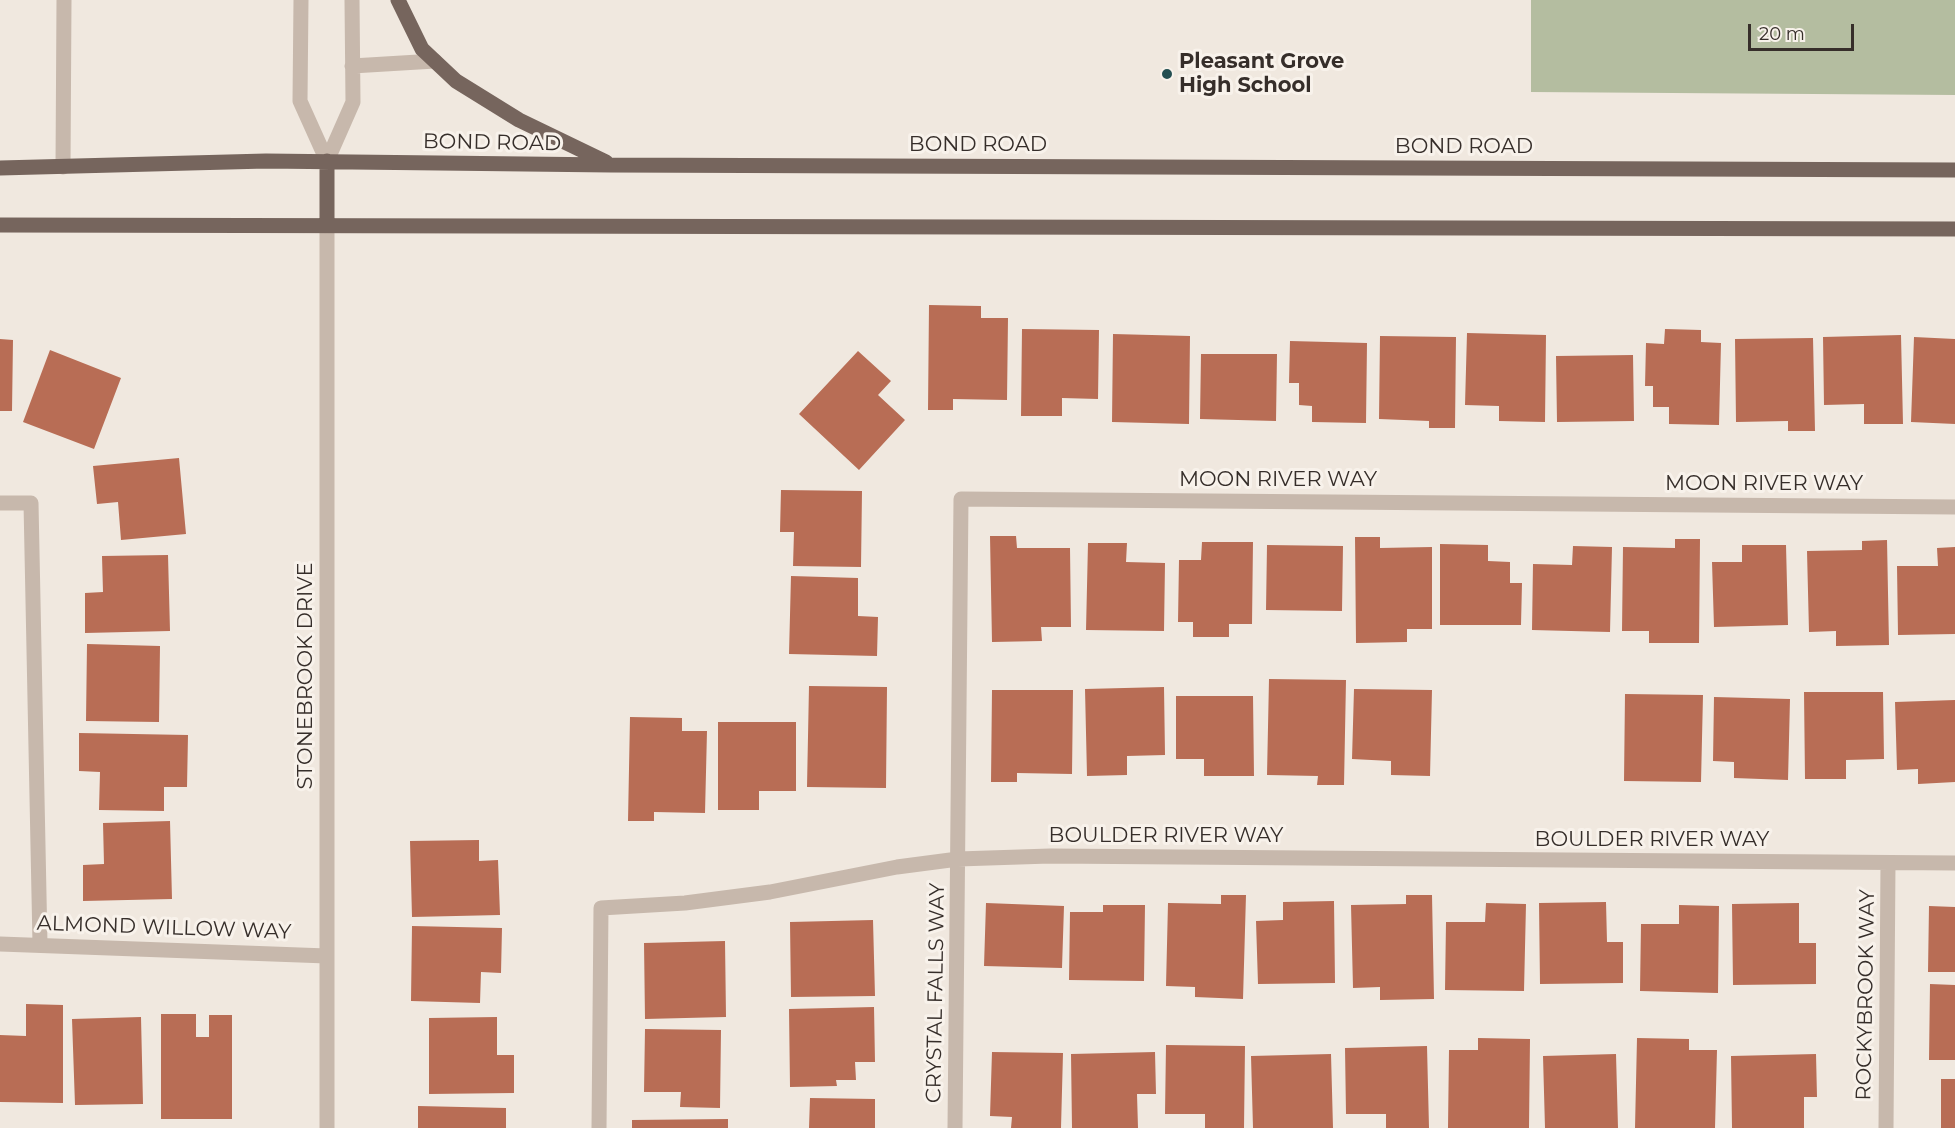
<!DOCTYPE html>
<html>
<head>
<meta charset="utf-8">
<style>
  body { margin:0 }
  #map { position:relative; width:1955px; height:1128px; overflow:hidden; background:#f0e8df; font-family:Montserrat,sans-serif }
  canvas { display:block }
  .scale { position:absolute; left:1748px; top:24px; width:106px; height:27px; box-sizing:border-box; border:3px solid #362e2a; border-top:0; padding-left:8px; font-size:18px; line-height:21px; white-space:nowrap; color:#362e2a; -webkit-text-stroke:4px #f8f2eb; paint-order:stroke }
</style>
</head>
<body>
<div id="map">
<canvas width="1955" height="1128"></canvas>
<div class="scale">20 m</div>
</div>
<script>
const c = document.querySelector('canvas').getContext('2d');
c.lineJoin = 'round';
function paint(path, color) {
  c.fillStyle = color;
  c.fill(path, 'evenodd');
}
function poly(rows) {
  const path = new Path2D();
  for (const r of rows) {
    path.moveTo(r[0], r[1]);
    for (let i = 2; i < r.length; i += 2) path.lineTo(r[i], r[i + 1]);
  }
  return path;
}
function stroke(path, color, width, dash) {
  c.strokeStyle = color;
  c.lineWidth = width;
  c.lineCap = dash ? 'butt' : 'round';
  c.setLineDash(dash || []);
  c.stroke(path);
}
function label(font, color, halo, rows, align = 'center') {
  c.font = font + ' Montserrat,sans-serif';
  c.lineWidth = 6;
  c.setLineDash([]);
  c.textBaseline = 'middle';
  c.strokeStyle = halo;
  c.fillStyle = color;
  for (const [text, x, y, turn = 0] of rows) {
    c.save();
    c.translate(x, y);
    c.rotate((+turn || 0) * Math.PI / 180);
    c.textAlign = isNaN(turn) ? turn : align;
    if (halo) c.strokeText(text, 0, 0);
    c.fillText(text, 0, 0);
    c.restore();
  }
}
paint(poly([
  [1531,0,1955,0,1955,95,1531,92]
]), '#b4bda0');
paint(poly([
  [929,305,981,306,981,318,1008,318,1007,400,953,399,953,410,928,410],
  [1022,329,1099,330,1098,399,1062,398,1062,416,1021,416],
  [1665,329,1701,330,1701,342,1721,343,1719,425,1669,424,1669,407,1653,407,1653,386,1645,386,1646,343,1664,344],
  [1467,333,1546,335,1545,422,1499,421,1499,406,1465,405],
  [1113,334,1190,336,1189,424,1112,422],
  [1901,335,1903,424,1864,424,1864,404,1824,405,1823,337],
  [1380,336,1456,337,1455,428,1429,428,1429,421,1379,419],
  [1914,337,1955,339,1955,424,1911,422],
  [1813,338,1815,431,1788,431,1788,421,1736,422,1735,339],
  [0,339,13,340,12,411,0,411],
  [1290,341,1367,343,1366,423,1312,422,1312,406,1299,405,1299,383,1289,383],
  [50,350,121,378,94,449,23,422],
  [858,351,891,381,878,395,905,420,859,470,799,414],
  [1201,354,1277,354,1276,421,1200,419],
  [1633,355,1634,421,1557,422,1556,356],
  [179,458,186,534,121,540,118,502,97,504,93,466],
  [781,490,862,491,861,567,793,566,794,532,780,532],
  [990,536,1016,536,1017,548,1070,548,1071,627,1041,627,1042,641,992,642],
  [1355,537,1380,537,1380,548,1432,547,1432,629,1407,629,1407,642,1356,643],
  [1675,539,1700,539,1699,643,1649,643,1649,631,1622,631,1623,547,1675,548],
  [1887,540,1889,645,1836,646,1836,631,1809,632,1807,551,1862,550,1862,541],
  [1202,542,1253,542,1252,624,1229,624,1229,637,1193,637,1193,622,1178,622,1179,560,1201,560],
  [1088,543,1127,543,1126,562,1165,563,1164,631,1086,630],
  [1440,544,1488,545,1488,561,1510,562,1510,583,1522,583,1521,625,1440,625],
  [1267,545,1343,546,1342,611,1266,610],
  [1742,545,1786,545,1788,625,1714,627,1712,562,1742,562],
  [1573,546,1612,547,1610,632,1532,630,1533,564,1572,565],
  [1955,547,1955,634,1898,635,1897,566,1938,566,1937,548],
  [168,555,170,631,85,633,85,593,103,592,102,556],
  [791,576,858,578,858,616,878,617,877,656,789,654],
  [87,644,160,646,159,722,86,721],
  [1269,679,1346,680,1344,785,1317,785,1318,776,1267,775],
  [809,686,887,687,886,788,807,787],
  [1164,687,1165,755,1127,756,1127,775,1087,776,1085,689],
  [1354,689,1432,690,1430,776,1391,775,1391,761,1352,759],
  [992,690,1073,690,1072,774,1017,773,1017,782,991,782],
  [1804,692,1883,692,1884,759,1846,760,1846,779,1805,779],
  [1625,694,1703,695,1701,782,1624,781],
  [1176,696,1253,696,1254,776,1204,776,1204,759,1176,759],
  [1714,697,1790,699,1788,780,1734,778,1734,762,1713,761],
  [1955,700,1955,782,1918,784,1918,769,1897,770,1895,702],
  [630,717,682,718,682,731,707,731,705,813,654,812,654,821,628,821],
  [718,722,796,722,796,791,759,791,759,810,718,810],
  [79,733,188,735,187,787,164,787,164,811,99,810,100,772,79,771],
  [170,821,172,899,83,901,83,865,104,864,103,823],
  [479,840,479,861,498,860,500,915,412,917,410,841],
  [1221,895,1246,895,1243,999,1195,997,1195,987,1166,986,1168,903,1221,904],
  [1406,895,1432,895,1434,999,1380,1000,1380,987,1353,988,1351,905,1406,904],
  [1334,901,1335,983,1258,984,1256,921,1283,920,1283,902],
  [1606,902,1607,942,1623,942,1623,983,1540,984,1539,903],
  [986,903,1064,906,1062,968,984,966],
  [1486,903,1526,904,1524,991,1445,990,1446,922,1485,922],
  [1799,903,1799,943,1816,943,1816,984,1733,985,1732,904],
  [1103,905,1145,905,1144,981,1069,980,1070,912,1103,912],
  [1679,905,1719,906,1718,993,1640,991,1641,924,1679,924],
  [1929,906,1955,907,1955,972,1928,972],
  [873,920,875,996,791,997,790,922],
  [412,926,502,928,501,973,481,972,480,1003,411,1001],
  [725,941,726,1017,645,1019,644,943],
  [1930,984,1955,985,1955,1060,1929,1060],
  [26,1004,63,1005,63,1103,0,1102,0,1035,26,1036],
  [874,1007,875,1062,855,1062,856,1080,836,1080,837,1086,790,1087,789,1009],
  [161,1014,196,1014,196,1037,209,1037,209,1015,232,1015,232,1119,161,1119],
  [141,1017,143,1104,75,1105,72,1019],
  [497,1017,497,1055,514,1055,514,1093,429,1094,429,1018],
  [645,1029,721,1030,720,1108,680,1107,681,1092,644,1092],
  [1478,1038,1530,1039,1529,1128,1448,1128,1449,1050,1478,1050],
  [1637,1038,1689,1039,1689,1050,1717,1050,1715,1128,1635,1128],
  [1166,1045,1245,1046,1244,1128,1205,1128,1205,1114,1165,1114],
  [1427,1046,1429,1128,1386,1128,1386,1114,1346,1114,1345,1048],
  [992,1052,1063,1053,1061,1128,1011,1128,1012,1117,990,1116],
  [1155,1052,1156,1094,1137,1094,1138,1128,1072,1128,1071,1054],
  [1331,1054,1333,1128,1253,1128,1251,1056],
  [1616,1054,1618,1128,1545,1128,1543,1056],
  [1816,1054,1817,1097,1804,1097,1804,1128,1732,1128,1731,1056],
  [1941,1079,1955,1079,1955,1128,1941,1128],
  [810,1098,875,1099,875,1128,809,1128],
  [418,1106,506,1108,506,1128,418,1128],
  [728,1119,728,1128,632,1128,632,1120]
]), '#b86d55');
stroke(poly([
  [301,0,300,101,327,161],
  [352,66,435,61],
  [327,161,353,102,352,0],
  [63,167,64,0],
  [327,224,327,1128],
  [0,503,31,503,40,944],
  [0,944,327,956],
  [599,1128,601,908,685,903,770,892,897,867,958,859,1050,856,1955,863],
  [955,1128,961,499,1955,507],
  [1886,1128,1888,863]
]), '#c7b8ac', 15);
stroke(poly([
  [398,0,422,49,456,81,519,120,606,162],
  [327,161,327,224],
  [0,168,266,161,611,165,1955,170],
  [0,225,1955,229]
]), '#76655d', 15);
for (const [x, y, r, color] of [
  [1167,74,6,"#244f52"]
]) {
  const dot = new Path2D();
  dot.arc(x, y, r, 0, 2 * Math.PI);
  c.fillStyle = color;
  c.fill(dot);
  stroke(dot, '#f8f2eb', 2);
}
label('bold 21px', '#362e2a', '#f8f2eb', [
  ["Pleasant Grove",1179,62],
  ["High School",1179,86]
], 'left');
label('21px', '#362e2a', '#f8f2eb', [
  ["BOND ROAD",492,143,1],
  ["BOND ROAD",978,145],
  ["BOND ROAD",1464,147],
  ["MOON RIVER WAY",1278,480],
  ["MOON RIVER WAY",1764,484],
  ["STONEBROOK DRIVE",306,676,-90],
  ["BOULDER RIVER WAY",1166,836],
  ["BOULDER RIVER WAY",1652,840],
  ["ALMOND WILLOW WAY",164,928,2],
  ["CRYSTAL FALLS WAY",936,993,-89],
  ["ROCKYBROOK WAY",1866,995,-89]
]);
</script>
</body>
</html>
